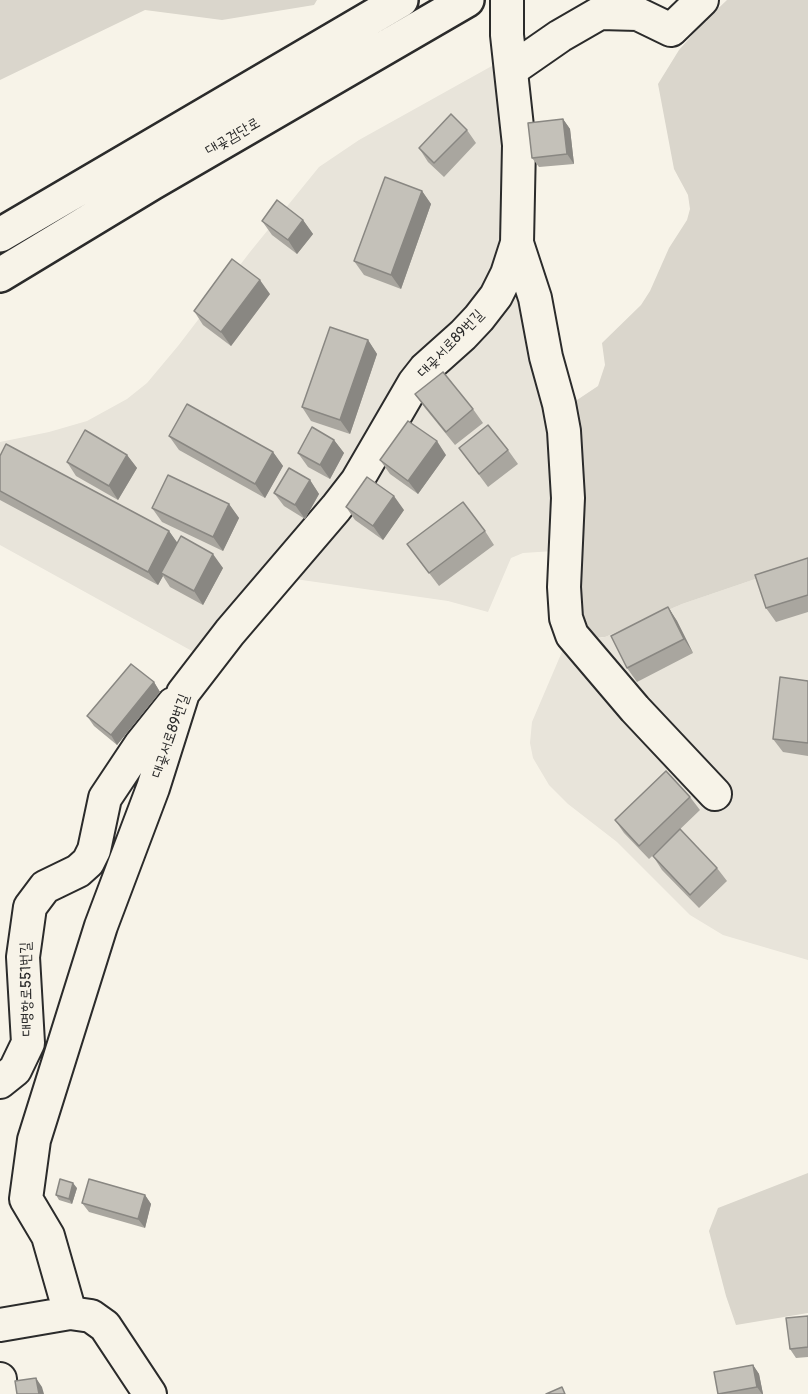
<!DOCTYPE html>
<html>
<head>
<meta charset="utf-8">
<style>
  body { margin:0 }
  canvas { display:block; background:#f7f3e8 }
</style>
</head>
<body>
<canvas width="808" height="1394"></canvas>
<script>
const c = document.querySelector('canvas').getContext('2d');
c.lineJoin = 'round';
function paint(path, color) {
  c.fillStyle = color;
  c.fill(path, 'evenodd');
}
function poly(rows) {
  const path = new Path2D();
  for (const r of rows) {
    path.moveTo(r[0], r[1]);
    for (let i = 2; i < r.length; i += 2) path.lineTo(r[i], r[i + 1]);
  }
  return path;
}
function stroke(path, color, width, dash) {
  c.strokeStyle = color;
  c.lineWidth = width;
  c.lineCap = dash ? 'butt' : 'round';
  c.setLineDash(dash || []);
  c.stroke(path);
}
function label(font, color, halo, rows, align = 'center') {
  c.font = font + ' Pangolin,"Poor Story",sans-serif';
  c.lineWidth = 4.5;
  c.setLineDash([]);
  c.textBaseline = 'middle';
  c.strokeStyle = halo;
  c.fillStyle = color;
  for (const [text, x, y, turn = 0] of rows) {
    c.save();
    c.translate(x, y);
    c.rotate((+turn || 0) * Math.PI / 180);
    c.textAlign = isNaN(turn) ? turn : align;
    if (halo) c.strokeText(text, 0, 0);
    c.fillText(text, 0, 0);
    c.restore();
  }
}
paint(poly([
  [499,62,510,205,497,267,477,301,366,453,201,656,0,545,0,442,49,432,87,421,127,399,147,383,178,346,250,252,319,167,359,140],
  [519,289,555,429,554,551,523,553,511,558,488,612,448,601,295,579,421,387,514,291],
  [808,561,808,960,723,935,690,915,617,842,568,804,549,785,533,758,530,743,532,722,564,647,605,637,682,604]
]), '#e8e4da');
paint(poly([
  [0,0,317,0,314,5,222,20,145,10,0,80],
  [727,0,808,0,808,561,682,604,605,637,596,638,586,632,577,616,573,409,577,400,598,386,605,365,602,343,641,305,650,291,669,248,687,220,690,209,688,195,674,169,658,84,679,50,703,23],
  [808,1173,808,1313,736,1325,726,1296,709,1231,718,1208]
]), '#dad6cc');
const minor = poly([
  [511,70,560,36,600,13,638,14,671,30,702,0],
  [517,243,535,298,546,357,559,404,564,431,568,498,564,587,566,618,572,635,635,709,715,794],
  [0,1082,15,1070,28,1043,23,957,30,907,45,887,78,871,88,862,94,850,105,798,141,744,173,704],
  [70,1313,48,1236,26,1199,34,1140,101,926,153,788,183,693,230,632,336,508,357,481,414,383,425,369,463,335,479,318,496,296,507,274,517,243,519,145,507,35,507,0],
  [0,1325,70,1313,91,1316,105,1326,150,1394],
  [0,1379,1,1394]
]);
const major = poly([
  [0,235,401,0],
  [0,275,152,183,467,0]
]);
stroke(minor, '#2b2b2b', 36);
stroke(major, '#2b2b2b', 38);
stroke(minor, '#f7f3e8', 32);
stroke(major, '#f7f3e8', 33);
paint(poly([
  [563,119,570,129,574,164,539,167,532,158],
  [467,130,476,143,444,177,428,162,419,148],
  [422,191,431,204,401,289,364,275,354,261],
  [303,220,313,234,297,254,272,235,262,221],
  [270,294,231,346,203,325,194,311],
  [368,340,377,354,350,434,311,421,302,407],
  [415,394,473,409,483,423,455,445,425,408],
  [169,436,273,452,283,466,265,498,179,450],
  [334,440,344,453,330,479,308,467,298,453],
  [459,448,508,450,518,464,488,487],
  [127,455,137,468,118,500,76,476,67,462],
  [446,455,418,494,390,474,380,460],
  [0,456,169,531,177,543,223,568,203,605,170,587,163,576,158,585,0,500],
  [310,480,319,494,305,519,284,506,274,493],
  [229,504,239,518,223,551,162,522,152,508],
  [346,507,404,510,383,540,355,520],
  [485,531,494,545,439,586,407,544],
  [808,558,808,612,776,622,766,608],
  [668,607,677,621,693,653,637,682,627,668],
  [808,681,808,756,783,752,773,739],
  [154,682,160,692,117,745,94,726,87,716],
  [690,797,700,810,649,859,624,833,615,820],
  [653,856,717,868,727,881,699,908,662,870],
  [77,1188,72,1204,59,1200,56,1195],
  [145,1195,151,1204,145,1228,89,1212,82,1203],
  [808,1316,808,1357,796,1358,790,1349],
  [753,1365,759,1374,763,1394,718,1394]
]), '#a9a69f');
paint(poly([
  [563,119,570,129,574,164,567,154],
  [422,191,431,204,401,289,391,275],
  [303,220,313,234,297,254,288,240],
  [260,280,270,294,231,346,221,332],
  [368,340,377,354,350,434,340,420],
  [334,440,344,453,330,479,320,465],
  [437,441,446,455,418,494,408,481],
  [273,452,283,466,265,498,255,484],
  [127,455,137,468,118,500,109,486],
  [310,480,319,494,305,519,295,505],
  [394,496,404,510,383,540,373,526],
  [229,504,239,518,223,551,213,537],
  [169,531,179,545,161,573,163,576,158,585,148,572],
  [213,554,223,568,203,605,194,591],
  [668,607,677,621,693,653,684,639],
  [154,682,160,692,117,745,111,735],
  [73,1183,77,1188,72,1204,69,1199],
  [145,1195,151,1204,145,1228,138,1219],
  [753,1365,759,1374,763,1394,762,1394,757,1387],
  [36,1378,42,1387,44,1394,39,1394]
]), '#898782');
const building = poly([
  [451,114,467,130,434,163,419,148,451,114],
  [563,119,567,154,532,158,528,123,563,119],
  [385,177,422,191,391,275,354,261,385,177],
  [277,200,303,220,288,240,262,221,277,200],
  [232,259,260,280,221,332,194,311,232,259],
  [330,327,368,340,340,420,302,407,330,327],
  [443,372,473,409,446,432,415,394,443,372],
  [187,404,273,452,255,484,169,436,187,404],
  [408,421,437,441,408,481,380,460,408,421],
  [488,425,508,450,479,474,459,448,488,425],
  [312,427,334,440,320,465,298,453,312,427],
  [85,430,127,455,109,486,67,462,85,430],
  [6,444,169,531,148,572,0,491,0,456,6,444],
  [289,468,310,480,295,505,274,493,289,468],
  [168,475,229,504,213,537,152,508,168,475],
  [367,477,394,496,373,526,346,507,367,477],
  [463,502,485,531,429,573,407,544,463,502],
  [181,536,213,554,194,591,161,573,181,536],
  [808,558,808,595,766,608,755,575,808,558],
  [668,607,684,639,627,668,611,636,668,607],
  [131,664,154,682,111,735,87,716,131,664],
  [780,677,808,681,808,743,773,739,780,677],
  [666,771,690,797,639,846,615,820,666,771],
  [680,829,717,868,690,895,653,856,680,829],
  [60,1179,73,1183,69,1199,56,1195,60,1179],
  [89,1179,145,1195,138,1219,82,1203,89,1179],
  [808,1316,808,1347,790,1349,786,1318,808,1316],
  [753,1365,757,1387,718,1394,714,1372,753,1365],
  [36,1378,39,1394,17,1394,15,1381,36,1378],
  [562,1387,565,1394,546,1394,562,1387]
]);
paint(building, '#c4c1b9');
stroke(building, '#898782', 1.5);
label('15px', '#2b2b2b', '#f7f3e8', [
  ["대곶검단로",233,137,-30],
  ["대곶서로89번길",451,344,-46],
  ["대곶서로89번길",171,736,-71],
  ["대명항로551번길",27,989,-91]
]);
</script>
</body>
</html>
